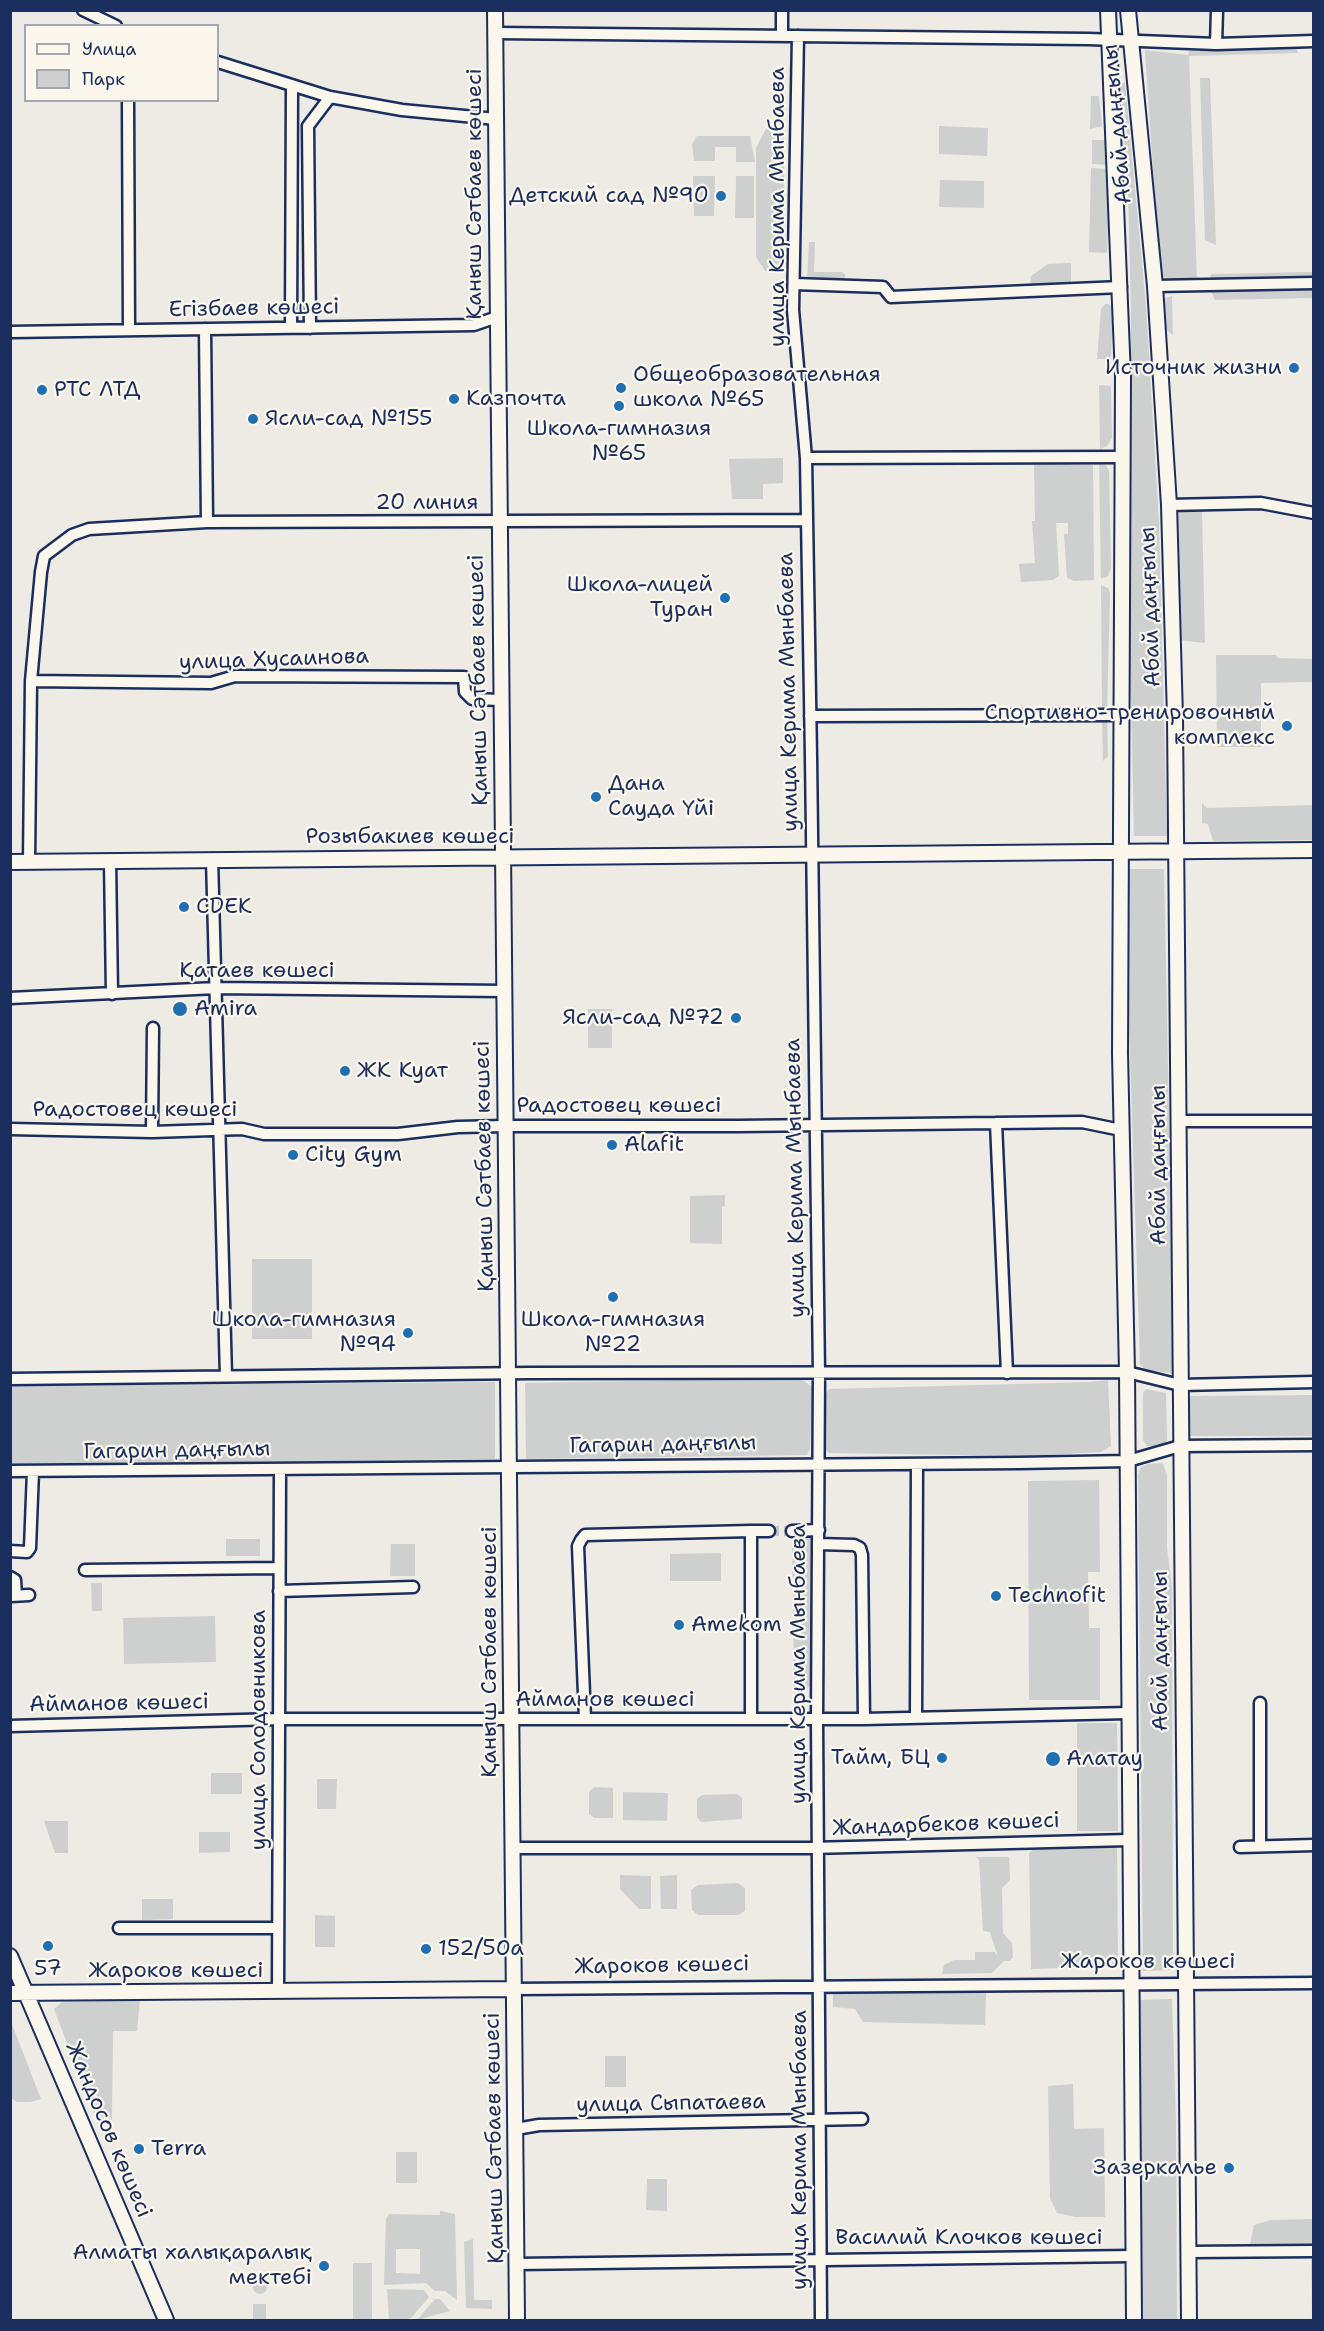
<!DOCTYPE html>
<html>
<head>
<meta charset="utf-8">
<style>
  body { margin:0 }
  #map { position:relative; width:1324px; height:2331px; overflow:hidden; background:#eeebe4; font-family:"Shantell Sans",sans-serif }
  canvas { display:block }
  .frame { position:absolute; inset:0; border:12px solid #1b2f5e; pointer-events:none }
  .legend { position:absolute; left:24px; top:24px; width:195px; height:78px; box-sizing:border-box; background:#fbf7ec; border:2px solid #a1a7b3; margin:0; padding:8px 10px; list-style:none; font-size:18px; color:#1b2f5e }
  .legend li { display:flex; align-items:center; gap:12px; height:30px }
  .legend b { width:30px; border:2px solid #a1a7b3 }
</style>
</head>
<body>
<div id="map">
<canvas width="1324" height="2331"></canvas>
<div class="frame"></div>
<ul class="legend">
<li><b style="height:8px;background:#fbf7ec"></b>Улица</li>
<li><b style="height:16px;background:#cecfcf"></b>Парк</li>
</ul>
</div>
<script>
const c = document.querySelector('canvas').getContext('2d');
c.lineJoin = 'round';
function paint(path, color) {
  c.fillStyle = color;
  c.fill(path, 'evenodd');
}
function poly(rows) {
  const path = new Path2D();
  for (const r of rows) {
    if (r.length === 3) {
      path.moveTo(r[0] + r[2], r[1]);
      path.arc(r[0], r[1], r[2], 0, 2 * Math.PI);
      continue;
    }
    path.moveTo(r[0], r[1]);
    for (let i = 2; i < r.length; i += 2) path.lineTo(r[i], r[i + 1]);
  }
  return path;
}
function stroke(path, color, width, dash) {
  c.strokeStyle = color;
  c.lineWidth = width;
  c.lineCap = dash ? 'butt' : 'round';
  c.setLineDash(dash || []);
  c.stroke(path);
}
function label(font, color, halo, rows, align = 'center') {
  c.font = font + ' "Shantell Sans",sans-serif';
  c.lineWidth = 4.5;
  c.setLineDash([]);
  c.textBaseline = 'middle';
  c.strokeStyle = halo;
  c.fillStyle = color;
  for (const [text, x, y, turn = 0] of rows) {
    c.save();
    c.translate(x, y);
    c.rotate((+turn || 0) * Math.PI / 180);
    c.textAlign = isNaN(turn) ? turn : align;
    if (halo) c.strokeText(text, 0, 0);
    c.fillText(text, 0, 0);
    c.restore();
  }
}
paint(poly([
  [1296,46,1298,53,1189,56,1197,279,1172,280,1160,276,1145,50,1188,55,1189,51],
  [1200,78,1210,78,1216,245,1205,240],
  [1125,82,1146,306,1159,522,1167,836,1134,836,1129,605,1131,306,1128,194,1120,83],
  [1091,96,1099,96,1102,126,1090,129],
  [768,125,784,125,784,272,765,271,756,257,756,148],
  [939,126,988,128,987,156,939,154],
  [697,136,750,136,755,162,736,162,736,147,715,147,715,161,694,161,692,144],
  [1092,140,1105,140,1109,165,1092,164],
  [1091,168,1110,169,1107,253,1089,252],
  [693,176,715,176,714,216,694,216],
  [736,176,754,176,754,218,735,218],
  [940,180,984,181,984,208,939,207],
  [809,242,815,242,814,272,842,272,846,275,842,281,807,280],
  [1071,263,1071,285,1030,286,1031,276,1048,264],
  [1313,272,1313,298,1215,300,1208,285,1211,274],
  [1172,296,1173,335,1164,328,1162,302,1165,298],
  [1105,304,1109,304,1113,308,1111,359,1097,359,1101,309],
  [1099,385,1111,386,1112,438,1107,446,1100,449],
  [783,458,783,483,763,484,763,499,732,499,729,459],
  [1099,462,1105,464,1109,471,1111,568,1108,576,1101,579],
  [1037,463,1093,465,1094,580,1074,581,1067,578,1064,534,1068,534,1068,523,1056,523,1059,576,1053,580,1021,582,1019,564,1035,563,1032,521,1035,521,1034,465],
  [1179,508,1202,510,1205,643,1177,640,1171,511],
  [1101,585,1108,588,1110,594,1107,711,1102,711],
  [1216,655,1276,655,1278,658,1313,659,1313,682,1261,683,1261,747,1217,747],
  [1102,717,1107,717,1108,756,1103,761],
  [1202,803,1207,808,1313,805,1313,840,1213,841,1208,824,1202,823],
  [1129,869,1164,869,1174,1368,1171,1373,1145,1370,1140,1364,1128,992],
  [588,1009,612,1009,612,1048,588,1048],
  [725,1195,725,1206,722,1207,722,1244,690,1243,690,1196],
  [252,1259,312,1259,312,1339,252,1339],
  [791,1378,804,1381,812,1387,810,1449,807,1455,526,1459,525,1383],
  [1108,1380,1111,1446,1101,1452,1030,1456,829,1453,826,1450,826,1394,829,1389,1089,1382],
  [495,1382,495,1459,11,1465,11,1386],
  [1146,1389,1166,1393,1167,1440,1163,1447,1147,1446,1143,1440,1143,1393],
  [1313,1395,1313,1436,1190,1436,1190,1396],
  [1163,1463,1167,1476,1167,1548,1172,1587,1173,1970,1143,1971,1138,1476,1140,1468,1148,1464],
  [1099,1480,1100,1572,1088,1572,1089,1628,1100,1628,1100,1700,1029,1700,1028,1481],
  [812,1536,814,1681,804,1693,794,1694,792,1538],
  [226,1539,260,1539,260,1556,226,1556],
  [391,1544,415,1544,415,1576,390,1576],
  [721,1553,721,1581,670,1581,670,1554],
  [91,1583,102,1583,102,1611,92,1611],
  [215,1616,216,1662,124,1664,123,1618],
  [1077,1723,1117,1723,1118,1831,1077,1831],
  [211,1773,242,1773,242,1794,211,1794],
  [317,1779,337,1779,336,1809,317,1809],
  [594,1787,613,1788,613,1818,594,1818,589,1814,589,1792],
  [623,1792,668,1793,667,1821,623,1820],
  [737,1794,742,1798,742,1819,701,1822,697,1817,697,1799,702,1795],
  [44,1821,68,1821,68,1853,55,1853],
  [199,1832,230,1832,230,1852,199,1853],
  [1117,1847,1118,1966,1031,1969,1029,1853,1035,1848],
  [976,1857,1009,1857,1010,1880,1002,1888,1003,1933,1012,1943,1013,1957,1010,1961,1004,1961,992,1973,942,1974,944,1965,954,1960,975,1960,975,1952,995,1952,998,1957,990,1932,983,1931,979,1860],
  [620,1875,651,1876,651,1909,639,1909,620,1889],
  [677,1875,677,1909,661,1909,660,1876],
  [738,1883,745,1888,745,1911,738,1915,698,1915,692,1910,691,1890,698,1885],
  [142,1899,173,1899,173,1919,142,1920],
  [315,1915,335,1916,335,1947,315,1947],
  [986,1993,985,2025,863,2022,855,2009,833,2007,833,1994],
  [140,1998,137,2031,113,2031,112,2120,99,2127,54,2009,62,2002],
  [1172,1999,1176,2121,1177,2320,1140,2320,1138,2000],
  [10,2019,41,2099,30,2102,17,2102,11,2098],
  [605,2056,626,2056,626,2087,605,2087],
  [1073,2084,1074,2129,1104,2128,1105,2217,1075,2217,1057,2213,1050,2198,1048,2086],
  [396,2152,417,2152,417,2183,396,2183],
  [647,2179,667,2179,667,2211,646,2210],
  [440,2211,455,2214,457,2300,445,2291,435,2291,426,2283,384,2285,386,2219,389,2214,440,2215],
  [396,2249,420,2249,420,2274,396,2273],
  [1313,2219,1313,2247,1249,2249,1254,2225,1271,2220],
  [473,2239,474,2300,492,2300,492,2309,466,2308,464,2242],
  [1313,2256,1313,2320,1312,2320,1311,2257],
  [353,2263,372,2263,372,2320,353,2320],
  [260,2287,7],
  [387,2289,424,2290,429,2297,412,2317,406,2320,389,2320],
  [435,2299,440,2299,450,2311,417,2320],
  [253,2304,266,2304,266,2320,253,2320]
]), '#cecfcf');
stroke(poly([
  [769,1531,792,1531]
]), '#c4c5c9', 10, [10, 5]);
const minor = poly([
  [83,10,116,26],
  [782,10,782,36],
  [495,33,1089,39,1216,44,1314,41],
  [798,36,793,310,806,458,811,757,819,1374,817,1719,821,2320],
  [1216,44,1217,10],
  [218,62,330,97,402,110,496,119],
  [128,100,129,330],
  [794,284,883,287,891,297,1121,287],
  [1155,286,1314,283],
  [291,327,292,87],
  [310,328,308,126,330,97],
  [205,329,207,522],
  [10,332,474,325,497,317],
  [806,458,1122,457],
  [1169,505,1261,503,1314,513],
  [31,681,211,683,235,676,464,677,465,692,472,699,501,700],
  [810,716,1120,715],
  [212,859,226,1376],
  [110,861,112,994],
  [29,862,31,681,41,572,44,556,72,535,89,529,207,522,807,520],
  [10,998,216,988,504,991],
  [1180,1121,1314,1121],
  [996,1123,1007,1373],
  [10,1129,152,1132,242,1129,264,1134,398,1134,458,1127,505,1126,738,1126,1082,1122,1121,1130],
  [152,1132,153,1028],
  [10,1379,529,1373,1127,1372,1180,1385,1314,1382],
  [10,1471,1019,1463,1128,1461,1180,1446,1314,1445],
  [751,1531,769,1531],
  [792,1531,819,1530],
  [818,1544,854,1545,860,1548,862,1555,864,1719],
  [10,1551,27,1552,30,1548,33,1471],
  [85,1570,279,1568],
  [10,1577,15,1580,16,1595],
  [279,1591,413,1587],
  [11,1596,29,1595],
  [916,1718,917,1464],
  [585,1719,578,1546,581,1540,585,1535,751,1531,751,1719],
  [10,1726,279,1719,864,1719,1128,1713],
  [1260,1846,1260,1703],
  [1240,1847,1314,1845],
  [513,1848,811,1848,1129,1840],
  [119,1928,278,1928],
  [514,1989,1314,1983],
  [278,1991,280,1469],
  [516,2129,539,2125,862,2119],
  [1188,2252,1314,2251],
  [517,2264,1133,2256]
]);
const major = poly([
  [495,10,517,2320],
  [1108,10,1123,377,1120,1053,1127,1372,1134,2320],
  [1128,10,1155,286,1169,505,1175,717,1189,2320],
  [10,862,1314,850],
  [10,1956,166,2320],
  [10,1993,514,1989]
]);
stroke(minor, '#1b2f5e', 15);
stroke(major, '#1b2f5e', 18);
stroke(minor, '#fbf7ec', 10);
stroke(major, '#fbf7ec', 14);
for (const [x, y, r, color] of [
  [721,196,6,"#1f6fb2"],
  [1294,368,6,"#1f6fb2"],
  [621,388,6,"#1f6fb2"],
  [42,390,6,"#1f6fb2"],
  [454,399,6,"#1f6fb2"],
  [619,406,6,"#1f6fb2"],
  [253,419,6,"#1f6fb2"],
  [725,598,6,"#1f6fb2"],
  [1287,726,6,"#1f6fb2"],
  [596,797,6,"#1f6fb2"],
  [184,907,6,"#1f6fb2"],
  [180,1009,8,"#1f6fb2"],
  [736,1018,6,"#1f6fb2"],
  [345,1071,6,"#1f6fb2"],
  [612,1145,6,"#1f6fb2"],
  [293,1155,6,"#1f6fb2"],
  [613,1297,6,"#1f6fb2"],
  [408,1333,6,"#1f6fb2"],
  [996,1596,6,"#1f6fb2"],
  [679,1625,6,"#1f6fb2"],
  [942,1758,6,"#1f6fb2"],
  [1053,1759,8,"#1f6fb2"],
  [48,1946,6,"#1f6fb2"],
  [426,1949,6,"#1f6fb2"],
  [139,2149,6,"#1f6fb2"],
  [1229,2168,6,"#1f6fb2"],
  [324,2266,6,"#1f6fb2"]
]) {
  const dot = new Path2D();
  dot.arc(x, y, r, 0, 2 * Math.PI);
  c.fillStyle = color;
  c.fill(dot);
  stroke(dot, '#fbf7ec', 2);
}
label('22px', '#1b2f5e', '#fbf7ec', [
  ["Абай даңғылы",1118,124,-95],
  ["Қаныш Сәтбаев көшесі",475,194,-90],
  ["улица Керима Мынбаева",778,207,-90],
  ["Егізбаев көшесі",254,309,-1],
  ["20 линия",427,503],
  ["Абай даңғылы",1151,607,-92],
  ["улица Хусаинова",274,660,-2],
  ["Қаныш Сәтбаев көшесі",479,680,-91],
  ["улица Керима Мынбаева",789,692,-91],
  ["Розыбакиев көшесі",410,837],
  ["Қатаев көшесі",257,971],
  ["Радостовец көшесі",619,1106],
  ["Радостовец көшесі",135,1110],
  ["Абай даңғылы",1159,1165,-90],
  ["Қаныш Сәтбаев көшесі",485,1166,-91],
  ["улица Керима Мынбаева",796,1178,-91],
  ["Гагарин даңғылы",663,1445,-1],
  ["Гагарин даңғылы",177,1451,-1],
  ["Абай даңғылы",1161,1651,-90],
  ["Қаныш Сәтбаев көшесі",490,1652,-90],
  ["улица Керима Мынбаева",799,1664,-90],
  ["Айманов көшесі",605,1700],
  ["Айманов көшесі",119,1704,-1],
  ["улица Солодовникова",259,1730,-90],
  ["Жандарбеков көшесі",946,1825,-2],
  ["Жароков көшесі",1148,1962],
  ["Жароков көшесі",662,1966,-1],
  ["Жароков көшесі",176,1971],
  ["улица Сыпатаева",671,2104,-1],
  ["Жандосов көшесі",108,2130,67],
  ["Қаныш Сәтбаев көшесі",495,2138,-91],
  ["улица Керима Мынбаева",800,2150,-90],
  ["Василий Клочков көшесі",969,2238]
]);
label('22px', '#1b2f5e', '#fbf7ec', [
  ["Детский сад №90",709,196,"right"],
  ["Источник жизни",1282,368,"right"],
  ["Общеобразовательная",633,375],
  ["школа №65",633,400],
  ["РТС ЛТД",54,390],
  ["Казпочта",466,399],
  ["Ясли-сад №155",265,419],
  ["Школа-гимназия",619,429,"center"],
  ["№65",619,454,"center"],
  ["Школа-лицей",713,585,"right"],
  ["Туран",713,610,"right"],
  ["Спортивно-тренировочный",1275,713,"right"],
  ["комплекс",1275,738,"right"],
  ["Дана",608,784],
  ["Сауда Үйі",608,809],
  ["CDEK",196,907],
  ["Amira",194,1009],
  ["Ясли-сад №72",724,1018,"right"],
  ["ЖК Куат",357,1071],
  ["Alafit",624,1145],
  ["City Gym",305,1155],
  ["Школа-гимназия",396,1320,"right"],
  ["№94",396,1345,"right"],
  ["Школа-гимназия",613,1320,"center"],
  ["№22",613,1345,"center"],
  ["Technofit",1008,1596],
  ["Amekom",691,1625],
  ["Тайм, БЦ",930,1758,"right"],
  ["Алатау",1066,1759],
  ["152/50a",438,1949],
  ["57",48,1969,"center"],
  ["Terra",151,2149],
  ["Зазеркалье",1217,2168,"right"],
  ["Алматы халықаралық",312,2253,"right"],
  ["мектебі",312,2278,"right"]
], 'left');
</script>
</body>
</html>
